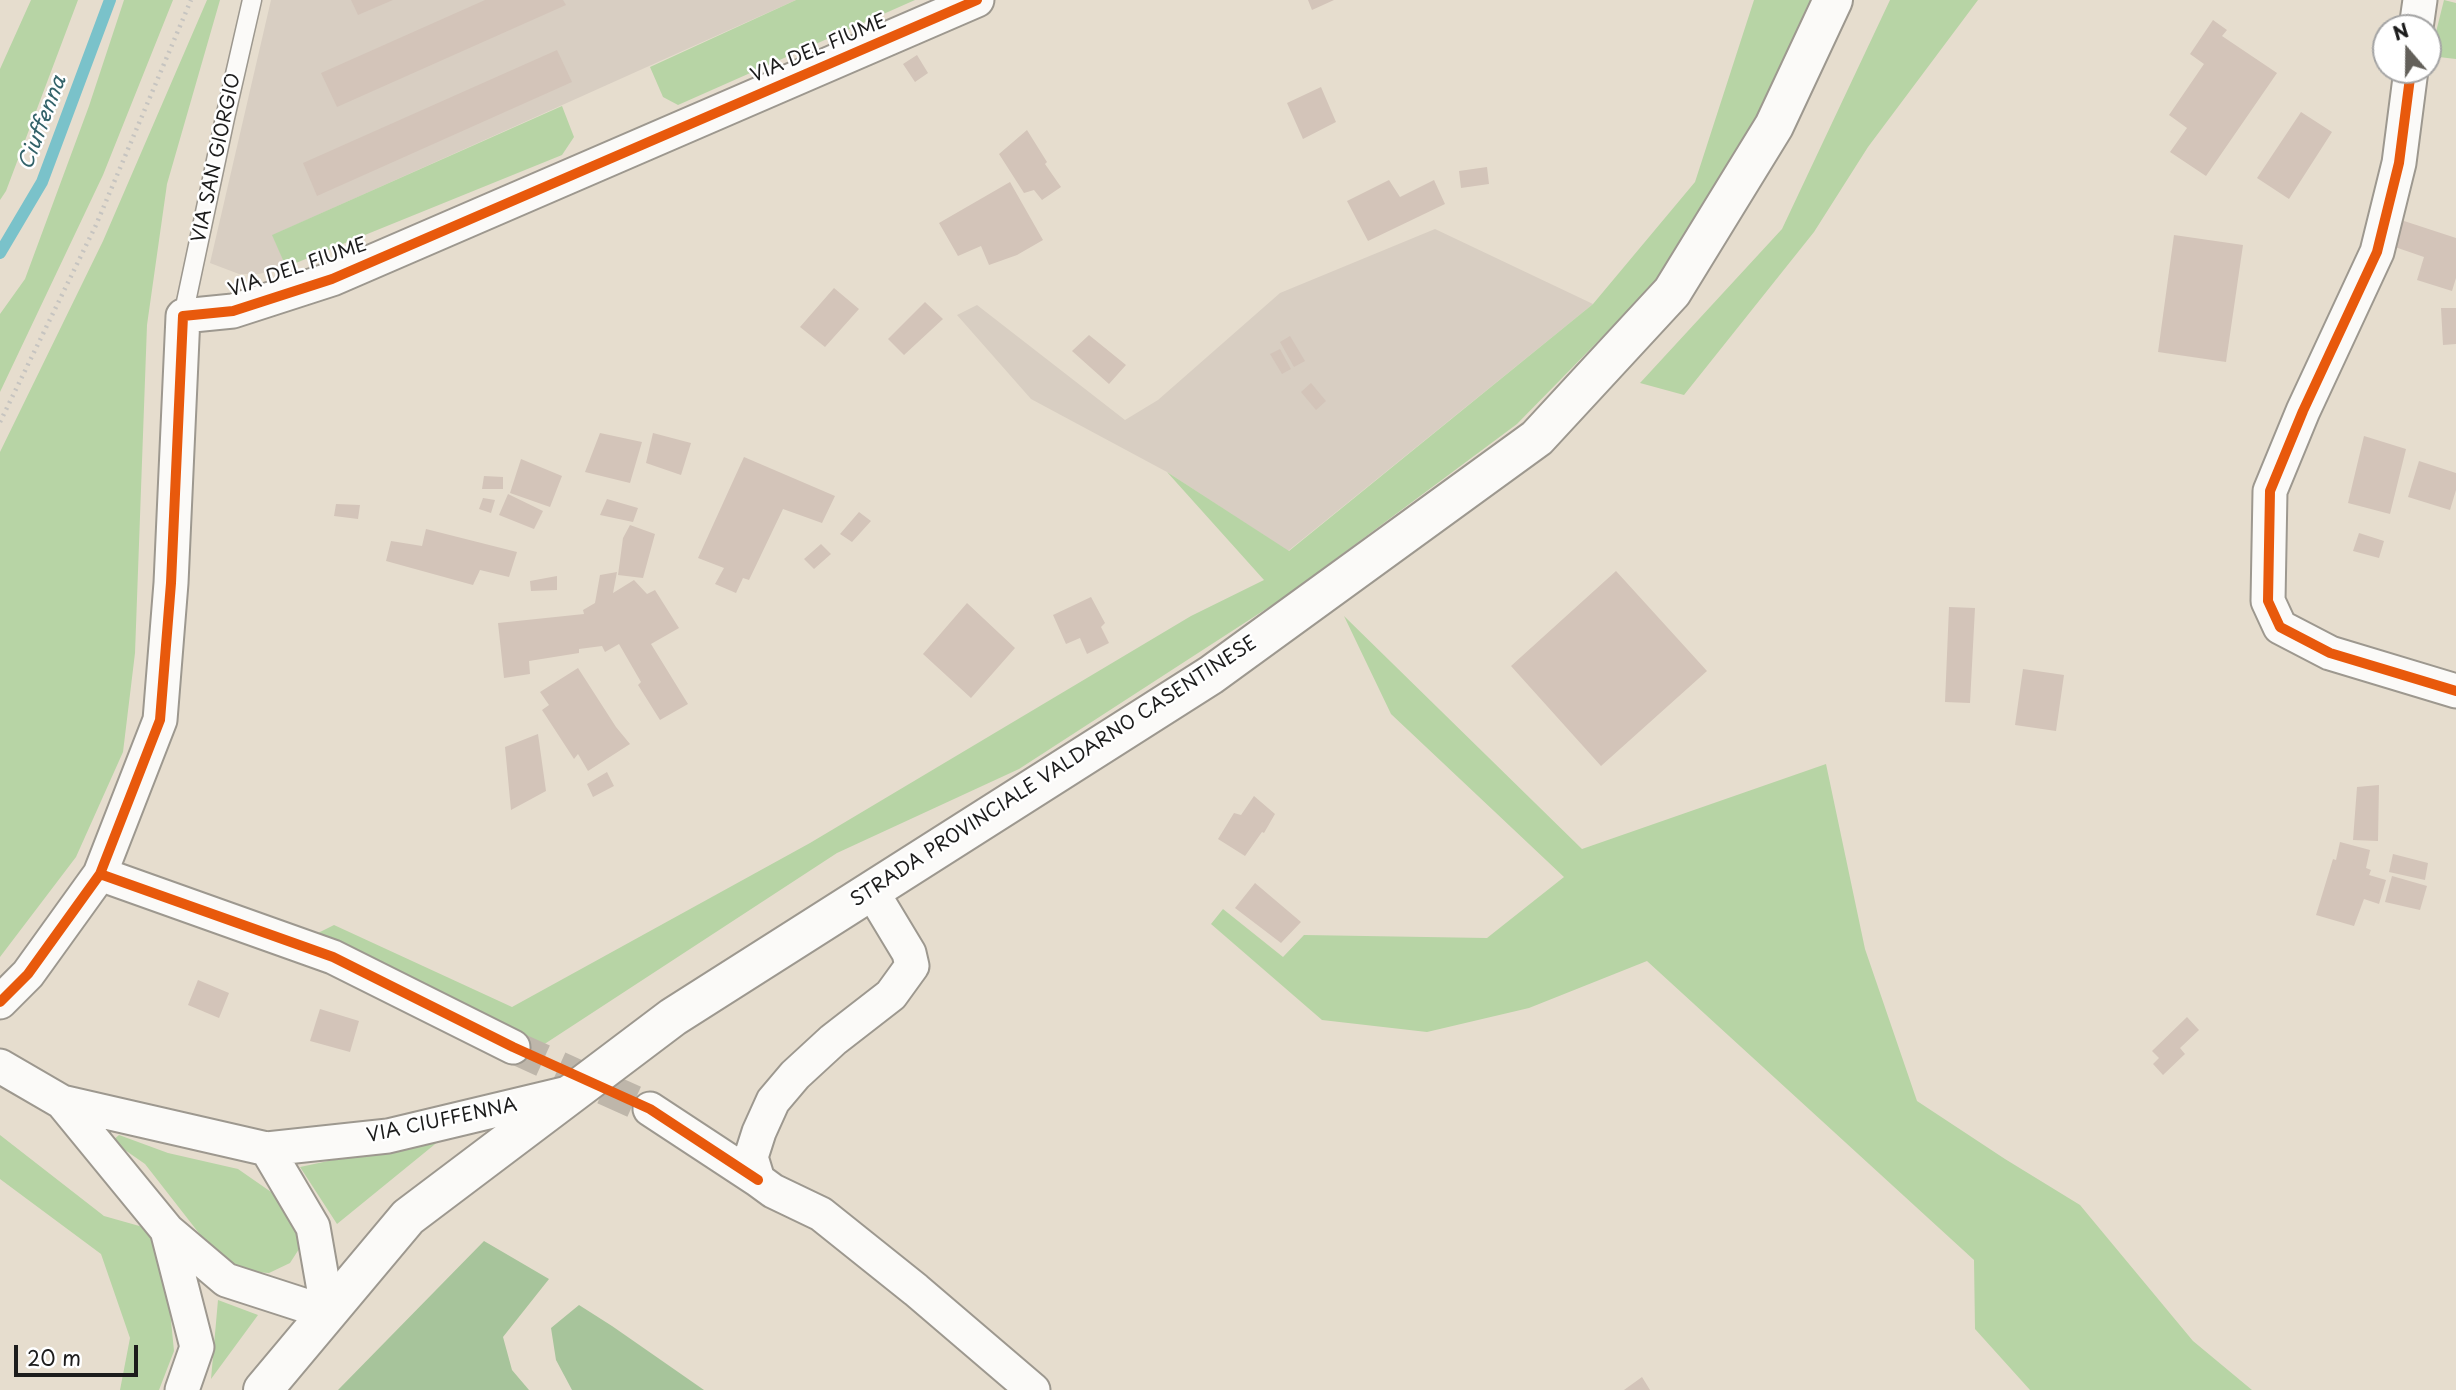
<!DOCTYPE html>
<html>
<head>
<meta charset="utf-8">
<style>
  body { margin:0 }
  #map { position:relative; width:2456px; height:1390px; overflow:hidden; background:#e6ddce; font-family:"Playpen Sans",sans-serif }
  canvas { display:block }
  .north { position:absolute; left:2372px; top:14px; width:70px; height:70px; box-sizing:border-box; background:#fff; border:2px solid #a4a4a4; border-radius:50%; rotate:340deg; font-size:19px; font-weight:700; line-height:28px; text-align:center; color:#1c1c1c }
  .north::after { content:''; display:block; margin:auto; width:24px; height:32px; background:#63605a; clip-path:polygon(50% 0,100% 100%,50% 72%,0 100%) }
  .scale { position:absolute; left:14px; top:1345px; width:124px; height:32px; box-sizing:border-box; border:4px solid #1c1c1c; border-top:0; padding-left:9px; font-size:21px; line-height:24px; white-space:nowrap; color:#1c1c1c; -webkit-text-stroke:5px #fff; paint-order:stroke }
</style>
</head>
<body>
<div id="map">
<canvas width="2456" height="1390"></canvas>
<div class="north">N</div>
<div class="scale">20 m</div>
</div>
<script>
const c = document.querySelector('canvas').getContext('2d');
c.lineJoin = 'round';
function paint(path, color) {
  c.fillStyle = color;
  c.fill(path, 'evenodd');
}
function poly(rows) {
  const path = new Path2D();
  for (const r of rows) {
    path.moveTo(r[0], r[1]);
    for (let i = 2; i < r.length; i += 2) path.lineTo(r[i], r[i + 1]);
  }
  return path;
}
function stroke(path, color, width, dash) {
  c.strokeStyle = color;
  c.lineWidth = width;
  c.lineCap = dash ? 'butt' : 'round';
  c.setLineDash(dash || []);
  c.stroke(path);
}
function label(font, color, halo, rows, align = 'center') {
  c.font = font + ' "Playpen Sans",sans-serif';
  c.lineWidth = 5;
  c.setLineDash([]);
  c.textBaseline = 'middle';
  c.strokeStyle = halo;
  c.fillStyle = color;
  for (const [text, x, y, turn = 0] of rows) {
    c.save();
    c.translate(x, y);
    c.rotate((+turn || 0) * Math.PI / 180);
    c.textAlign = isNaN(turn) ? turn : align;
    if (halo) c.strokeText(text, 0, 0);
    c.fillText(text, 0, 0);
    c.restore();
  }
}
paint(poly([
  [271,0,796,0,273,235,286,267,259,274,239,274,210,263],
  [1435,229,1593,304,1288,551,1167,472,1031,399,957,315,977,305,1125,420,1158,400,1280,293]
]), '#d8cec2');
paint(poly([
  [31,0,78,0,6,191,0,200,0,69],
  [124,0,173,0,103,175,0,392,0,314,25,279,89,106],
  [207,0,220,0,167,184,147,325,135,653,123,752,76,857,0,957,0,452,103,241],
  [796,0,915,0,678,105,663,97,650,67],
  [1754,0,1814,0,1766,118,1653,285,1517,424,1283,598,1019,769,837,853,543,1045,314,935,334,925,512,1007,810,843,1191,616,1264,580,1167,472,1289,551,1593,304,1695,182],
  [1890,0,1978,0,1868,147,1814,232,1684,395,1640,383,1782,229],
  [2444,0,2456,3,2456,59,2430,56],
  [562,106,574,137,562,155,286,267,272,235],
  [1344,616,1582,849,1826,764,1865,949,1917,1101,2005,1159,2080,1205,2193,1341,2252,1390,2030,1390,1975,1329,1974,1260,1647,961,1529,1008,1427,1032,1322,1020,1211,924,1223,909,1283,957,1304,935,1487,938,1564,877,1391,714],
  [0,1135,104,1216,150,1229,166,1270,174,1351,159,1390,120,1390,130,1338,101,1254,0,1179],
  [119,1135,168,1153,238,1169,274,1194,295,1219,299,1249,290,1263,269,1273,241,1271,209,1246,145,1164,112,1141],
  [445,1136,337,1224,300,1167],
  [218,1300,258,1315,211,1379]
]), '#b7d4a5');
paint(poly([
  [484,1241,549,1279,503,1337,512,1370,529,1390,338,1390],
  [579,1305,612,1326,704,1390,572,1390,556,1360,551,1328]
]), '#a7c49b');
stroke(poly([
  [0,253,42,182,110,0]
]), '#7ac2ca', 12);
paint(poly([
  [351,0,393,0,358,15],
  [485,0,563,0,566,5,337,107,321,73],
  [1308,0,1334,0,1312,10],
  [2213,20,2227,30,2222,36,2277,73,2206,176,2170,152,2187,128,2169,115,2204,64,2190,54],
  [557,50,572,82,317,196,303,163],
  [917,55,928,73,915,82,903,64],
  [1321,87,1336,122,1303,139,1287,103],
  [2301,112,2332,132,2289,199,2257,178],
  [1027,130,1047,162,1045,164,1061,187,1042,200,1034,190,1024,193,999,154],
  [1487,167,1489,184,1461,188,1459,171],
  [1389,180,1400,197,1434,180,1445,204,1368,241,1347,201],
  [1010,182,1043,240,1017,255,989,265,981,246,958,256,939,223],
  [2401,220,2456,238,2456,278,2452,291,2417,280,2424,257,2392,246],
  [2174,235,2243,245,2226,362,2158,352],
  [834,288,859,309,825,347,800,327],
  [925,302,943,319,904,355,888,339],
  [2441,308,2456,308,2456,344,2443,345],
  [1089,335,1126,365,1109,384,1072,351],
  [1290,336,1305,361,1294,367,1280,342],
  [1280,349,1291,369,1282,374,1270,354],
  [1311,383,1326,401,1316,410,1301,392],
  [600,433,642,442,630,483,585,472],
  [653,433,691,443,681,475,646,463],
  [2364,436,2406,449,2390,514,2348,503],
  [744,457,835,496,822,523,783,509,749,580,743,578,736,593,715,584,724,568,698,558],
  [521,459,562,476,550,507,510,493],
  [2419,461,2456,473,2456,490,2450,510,2408,497],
  [484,476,503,477,503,489,482,489],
  [508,494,543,511,534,529,499,515],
  [483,498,495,500,491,513,479,509],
  [607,499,638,508,633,522,600,515],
  [336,504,360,505,358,519,334,516],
  [859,512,871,521,852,542,840,534],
  [630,525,655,534,643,578,618,575,623,538],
  [426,529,517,552,509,577,480,570,473,585,386,561,391,541,422,546],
  [2359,533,2384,541,2379,558,2353,551],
  [821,544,831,554,814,569,804,559],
  [1616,571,1707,671,1601,766,1511,666],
  [617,572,613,593,634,580,647,594,655,590,679,628,651,644,688,704,660,720,638,685,641,682,619,644,605,652,602,646,579,649,579,653,529,661,530,674,504,678,498,623,584,614,583,610,595,603,600,575],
  [557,576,557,590,531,591,530,581],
  [1091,597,1105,623,1101,627,1109,643,1087,654,1080,638,1066,644,1053,615],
  [967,603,1015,648,971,698,923,654],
  [1949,607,1975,608,1970,703,1945,702],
  [578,668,616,727,630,744,588,771,578,754,574,759,542,710,549,705,540,692],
  [2023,669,2064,675,2056,731,2015,725],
  [538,734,546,791,511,810,505,747],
  [607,772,614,786,593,797,587,784],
  [2379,785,2378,841,2353,840,2357,787],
  [1254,796,1275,814,1264,833,1262,832,1245,856,1218,839,1234,813,1241,815],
  [2340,842,2370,850,2366,868,2371,870,2369,875,2386,880,2379,904,2364,899,2354,926,2316,915,2333,859,2336,860],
  [2393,854,2428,863,2425,880,2389,872],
  [2392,876,2427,886,2420,910,2385,902],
  [1255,883,1301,922,1281,943,1235,908],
  [198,980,229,993,219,1018,188,1005],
  [320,1009,359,1021,350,1052,310,1041],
  [2187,1017,2199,1030,2180,1048,2185,1054,2163,1075,2153,1064,2159,1058,2152,1051],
  [1642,1377,1650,1390,1624,1390]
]), '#d3c4b9');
stroke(poly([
  [513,1047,650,1109]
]), '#beb6aa', 33, [33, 17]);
const service = poly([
  [183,316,225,118,252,0]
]);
const minor = poly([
  [2416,28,2420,0],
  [2411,70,2399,163,2377,252,2303,411,2270,491,2268,601,2280,627,2330,653,2456,691],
  [100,874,333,957,513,1047],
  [871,890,909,953,912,966,891,995,833,1040,795,1075,773,1101,759,1132,751,1157,758,1180,773,1191,821,1214,916,1290,1033,1390],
  [0,1002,28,974,100,874,160,720,171,583,183,316,233,311,332,279,977,0],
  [0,1066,62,1102,267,1149,388,1136,572,1092],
  [62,1102,167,1230,197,1347,182,1390],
  [650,1109,758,1180],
  [167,1230,226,1280,328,1313,313,1227,267,1149]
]);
const secondary = poly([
  [263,1390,408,1217,673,1017,1211,675,1537,438,1672,292,1774,126,1833,0]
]);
stroke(service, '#9d988f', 21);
stroke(minor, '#9d988f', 37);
stroke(secondary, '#9d988f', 42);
stroke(poly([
  [0,422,96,225,191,0]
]), '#c6c4c0', 4.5, [2, 5]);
stroke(service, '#fbfaf8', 18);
stroke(minor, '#fbfaf8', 33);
stroke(secondary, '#fbfaf8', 38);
stroke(poly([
  [2411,70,2399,163,2377,252,2303,411,2270,491,2268,601,2280,627,2330,653,2456,691],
  [100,874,333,957,513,1047,650,1109,758,1180],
  [0,1002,28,974,100,874,160,720,171,583,183,316,233,311,332,279,977,0]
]), '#e8590c', 10);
label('19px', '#1c1c1c', '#fff', [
  ["VIA DEL FIUME",819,49,-23],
  ["VIA SAN GIORGIO",217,158,-78],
  ["VIA DEL FIUME",298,268,-19],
  ["STRADA PROVINCIALE VALDARNO CASENTINESE",1054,772,-33],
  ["VIA CIUFFENNA",442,1121,-12]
]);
label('italic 21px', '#326269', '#fff', [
  ["Ciuffenna",43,123,-69]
]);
</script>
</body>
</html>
